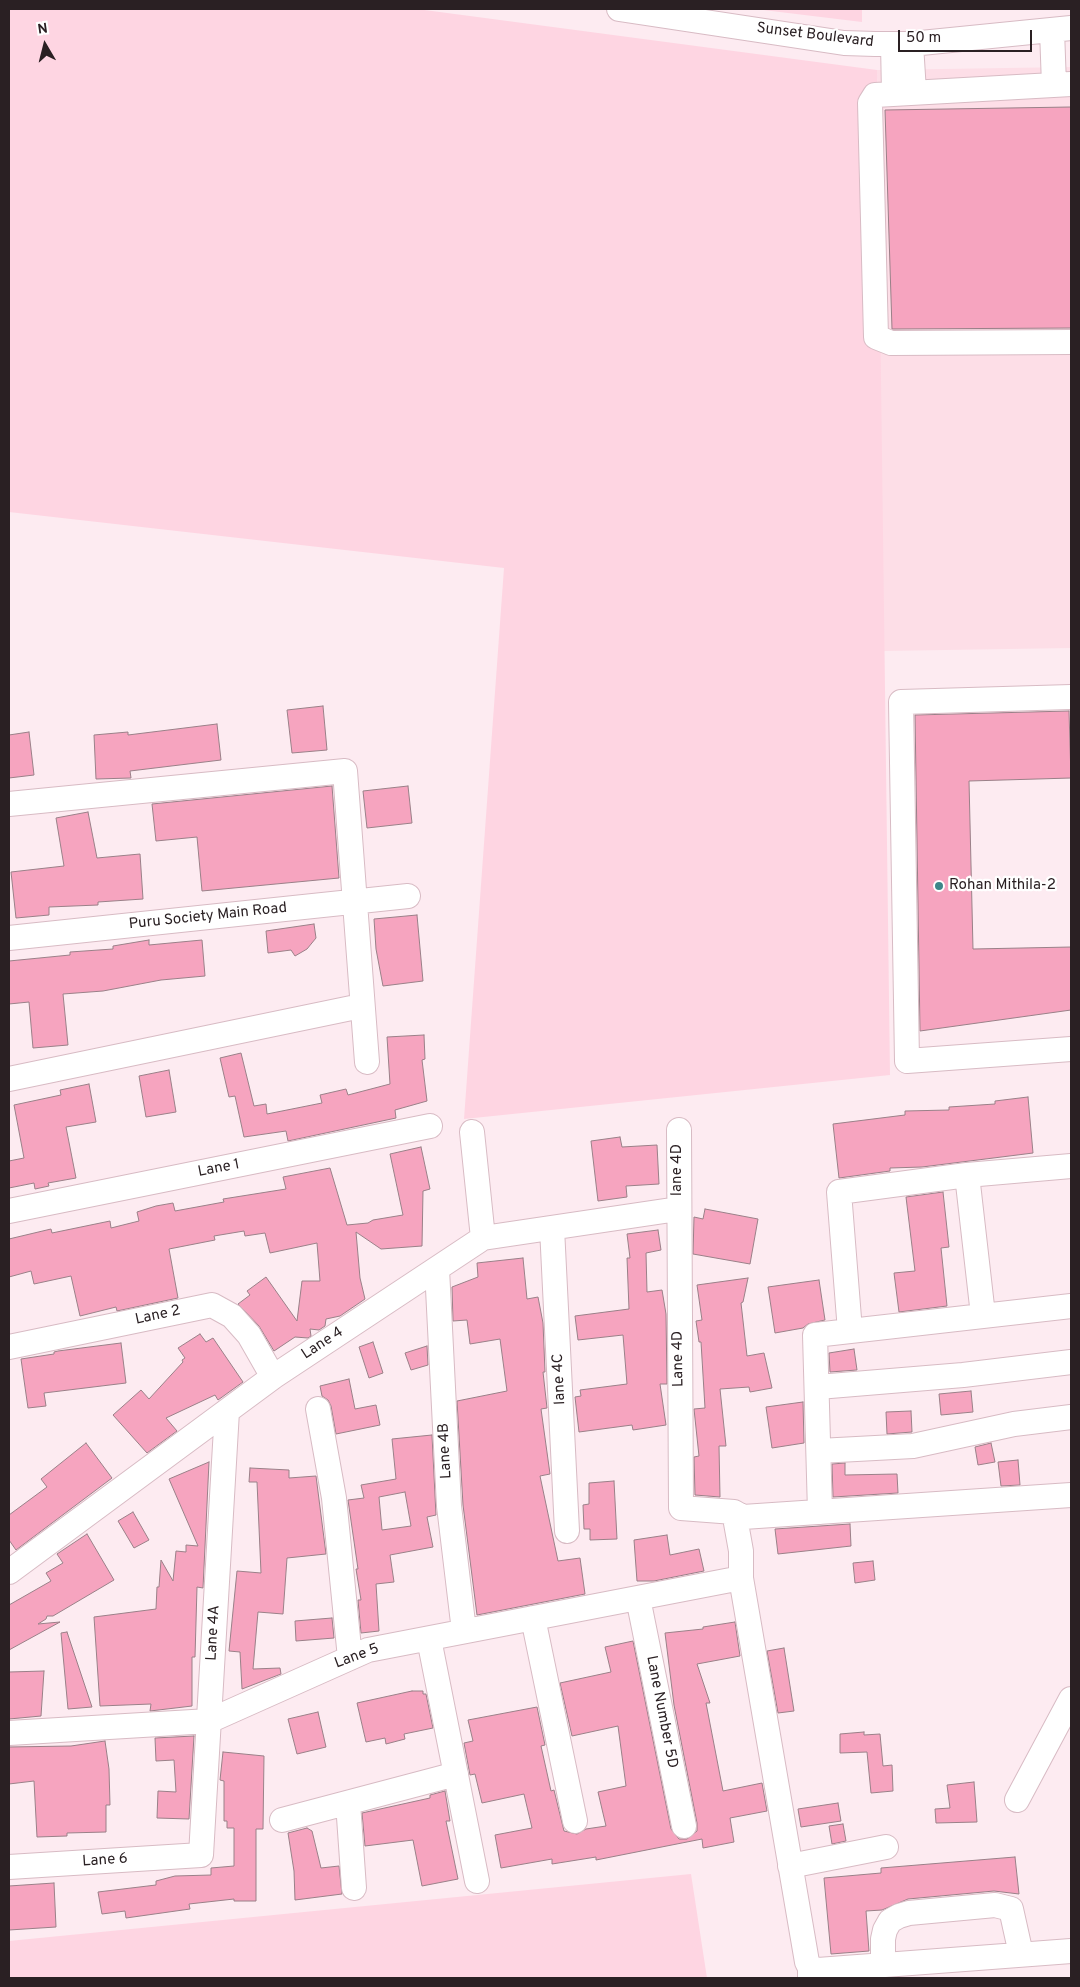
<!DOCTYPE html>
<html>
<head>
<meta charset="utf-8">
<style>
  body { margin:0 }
  #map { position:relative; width:1080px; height:1987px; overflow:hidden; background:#fdebf1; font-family:Overpass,sans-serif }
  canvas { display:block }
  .frame { position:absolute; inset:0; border:10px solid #2a2023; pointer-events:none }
  .north { position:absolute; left:20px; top:20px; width:50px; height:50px; -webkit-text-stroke:4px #fff; paint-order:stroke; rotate:352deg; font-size:14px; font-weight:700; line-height:20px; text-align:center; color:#2a2023 }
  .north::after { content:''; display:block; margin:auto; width:18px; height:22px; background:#2a2023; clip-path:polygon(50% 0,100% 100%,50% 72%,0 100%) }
  .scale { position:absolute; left:898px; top:30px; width:134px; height:22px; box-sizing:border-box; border:2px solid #2a2023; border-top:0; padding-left:6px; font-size:15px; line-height:18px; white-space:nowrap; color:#2a2023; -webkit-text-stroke:4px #fff; paint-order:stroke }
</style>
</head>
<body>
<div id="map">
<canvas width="1080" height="1987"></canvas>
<div class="frame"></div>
<div class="north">N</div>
<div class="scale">50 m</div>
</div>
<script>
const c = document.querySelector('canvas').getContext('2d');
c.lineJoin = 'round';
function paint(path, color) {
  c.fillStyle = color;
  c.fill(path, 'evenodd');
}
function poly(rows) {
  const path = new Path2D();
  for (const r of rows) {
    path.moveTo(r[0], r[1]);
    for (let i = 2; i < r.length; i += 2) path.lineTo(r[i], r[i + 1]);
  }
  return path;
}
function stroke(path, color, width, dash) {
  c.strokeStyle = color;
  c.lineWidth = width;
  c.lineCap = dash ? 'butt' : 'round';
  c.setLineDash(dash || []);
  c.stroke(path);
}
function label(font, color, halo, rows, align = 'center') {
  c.font = font + ' Overpass,sans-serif';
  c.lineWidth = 4.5;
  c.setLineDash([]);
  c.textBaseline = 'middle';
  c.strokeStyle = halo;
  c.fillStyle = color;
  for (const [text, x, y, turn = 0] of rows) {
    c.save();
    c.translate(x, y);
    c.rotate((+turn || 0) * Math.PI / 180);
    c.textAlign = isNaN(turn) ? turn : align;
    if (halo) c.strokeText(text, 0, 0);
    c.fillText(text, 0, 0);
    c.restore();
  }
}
paint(poly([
  [1071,67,1071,648,883,651,877,70]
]), '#fddee7');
paint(poly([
  [9,9,417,9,877,70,890,1075,464,1119,504,568,9,512],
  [755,9,862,9,862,22],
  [691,1874,707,1978,9,1978,9,1941]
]), '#fed5e2');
const building = poly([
  [1071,107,1071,328,892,329,885,110,1071,107],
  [323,706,327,750,292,753,287,710,323,706],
  [1069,711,1071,778,969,781,973,949,1071,947,1071,1010,920,1031,915,715,1069,711],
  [217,724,221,760,130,771,131,778,96,779,94,735,128,732,128,735,217,724],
  [29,732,34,775,9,778,9,735,29,732],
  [332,786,339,878,202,891,197,837,156,841,152,804,332,786],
  [408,786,412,823,367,828,363,791,408,786],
  [88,812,97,858,140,854,143,899,98,902,98,905,49,907,49,915,16,918,11,872,64,866,56,818,88,812],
  [417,915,423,981,383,986,376,949,374,919,417,915],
  [314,924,316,938,307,949,295,956,291,950,268,953,266,931,314,924],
  [149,940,149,945,202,940,205,976,161,980,103,991,63,994,68,1045,33,1048,29,1002,9,1004,9,961,70,955,70,952,113,949,113,946,149,940],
  [424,1035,425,1059,422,1060,427,1101,395,1110,396,1118,288,1141,286,1131,244,1137,235,1096,229,1097,220,1058,241,1053,254,1106,266,1104,267,1114,322,1103,320,1095,346,1089,348,1095,390,1084,387,1037,424,1035],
  [169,1070,176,1112,146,1117,139,1076,169,1070],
  [89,1084,96,1122,66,1127,76,1178,48,1183,49,1186,35,1189,34,1183,9,1188,9,1161,24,1158,14,1105,61,1095,60,1090,89,1084],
  [1028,1097,1033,1153,922,1167,890,1168,890,1171,839,1178,833,1124,905,1115,905,1111,949,1110,949,1107,995,1104,995,1101,1028,1097],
  [620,1137,622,1147,657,1145,659,1184,626,1186,627,1197,598,1201,591,1141,620,1137],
  [421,1147,430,1189,423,1191,422,1246,381,1249,356,1232,360,1278,365,1299,340,1316,326,1319,325,1326,319,1330,310,1329,311,1336,308,1338,295,1337,274,1351,259,1326,238,1304,250,1295,247,1291,266,1277,297,1321,302,1281,320,1281,317,1243,270,1253,265,1233,245,1236,244,1231,214,1236,215,1240,169,1249,178,1298,117,1311,116,1307,80,1316,71,1276,34,1284,31,1271,9,1277,9,1239,51,1229,52,1233,110,1221,111,1228,139,1221,137,1212,156,1206,173,1203,175,1211,224,1202,223,1199,286,1189,283,1177,330,1168,347,1225,368,1223,373,1220,403,1215,390,1154,421,1147],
  [943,1192,949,1247,941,1248,947,1306,899,1312,894,1273,915,1271,906,1197,943,1192],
  [705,1209,758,1219,750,1264,693,1254,694,1217,703,1219,705,1209],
  [658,1230,661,1250,646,1253,647,1292,662,1290,666,1314,667,1384,660,1384,666,1425,633,1430,632,1425,579,1432,575,1397,581,1396,580,1390,627,1384,623,1335,578,1340,575,1316,629,1309,627,1258,630,1258,627,1234,658,1230],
  [523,1258,527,1299,538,1297,543,1323,545,1372,543,1372,547,1408,541,1409,550,1474,540,1476,558,1561,580,1558,585,1594,477,1615,463,1505,457,1401,507,1391,500,1339,470,1344,467,1320,453,1321,452,1287,478,1277,477,1263,523,1258],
  [748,1278,743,1302,741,1303,747,1356,764,1353,772,1388,750,1392,749,1387,720,1389,726,1446,719,1446,720,1497,695,1495,694,1457,699,1456,694,1409,705,1408,701,1342,699,1342,696,1321,702,1320,697,1285,748,1278],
  [819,1280,825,1320,808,1324,803,1328,775,1333,768,1287,819,1280],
  [200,1334,206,1342,213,1338,243,1382,218,1400,215,1395,166,1418,177,1431,147,1453,113,1415,141,1390,149,1399,183,1362,182,1360,185,1358,178,1348,200,1334],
  [373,1342,383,1373,369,1378,359,1347,373,1342],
  [121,1343,126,1383,44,1393,46,1406,28,1408,21,1359,54,1354,54,1352,58,1351,121,1343],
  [427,1346,428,1365,411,1370,405,1353,427,1346],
  [854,1349,857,1370,830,1372,829,1353,854,1349],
  [349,1379,355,1409,376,1405,380,1425,336,1434,331,1406,328,1400,322,1396,320,1386,349,1379],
  [971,1391,973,1412,941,1415,939,1394,971,1391],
  [803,1402,804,1443,772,1448,766,1407,803,1402],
  [911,1411,912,1432,887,1434,886,1412,911,1411],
  [432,1435,436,1515,427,1517,433,1547,390,1555,394,1582,376,1584,379,1631,361,1633,358,1600,361,1600,356,1569,358,1569,348,1500,364,1498,361,1485,396,1479,392,1439,432,1435],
  [405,1492,411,1526,382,1530,379,1497,405,1492],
  [86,1443,112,1478,16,1550,9,1540,9,1515,47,1487,41,1479,86,1443],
  [991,1443,995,1462,978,1465,975,1447,991,1443],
  [1018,1460,1020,1485,1001,1486,998,1462,1018,1460],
  [209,1462,203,1588,197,1587,195,1657,192,1657,192,1706,150,1711,151,1704,100,1706,94,1617,156,1609,157,1587,159,1587,161,1560,173,1581,176,1551,186,1552,186,1545,198,1546,169,1479,209,1462],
  [845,1463,845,1475,897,1474,898,1493,833,1497,832,1464,845,1463],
  [250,1468,289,1470,289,1478,316,1476,326,1554,287,1558,283,1614,258,1612,253,1669,280,1668,281,1674,242,1689,240,1652,229,1651,237,1571,261,1573,257,1482,249,1482,250,1468],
  [614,1481,617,1539,590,1540,590,1529,584,1529,583,1505,589,1504,589,1483,614,1481],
  [133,1512,149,1540,134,1548,118,1521,133,1512],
  [850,1524,851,1546,778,1554,775,1529,850,1524],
  [87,1534,114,1580,53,1616,47,1616,46,1619,38,1624,60,1622,9,1650,9,1605,51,1581,46,1573,63,1563,57,1554,87,1534],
  [667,1535,670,1555,699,1549,704,1571,654,1581,637,1581,634,1540,667,1535],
  [873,1561,875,1580,855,1583,853,1563,873,1561],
  [332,1618,334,1638,296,1641,295,1621,332,1618],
  [735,1622,740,1656,697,1664,710,1703,706,1703,723,1791,762,1783,767,1811,730,1818,734,1842,703,1848,702,1839,596,1860,596,1857,552,1864,552,1859,501,1868,495,1835,532,1828,524,1794,482,1803,475,1774,470,1775,464,1743,473,1741,468,1720,537,1707,545,1745,541,1746,551,1791,554,1790,564,1831,577,1834,586,1829,606,1826,598,1792,626,1786,618,1726,572,1736,560,1683,611,1672,605,1647,633,1641,671,1829,679,1839,687,1839,697,1831,697,1823,674,1705,665,1633,703,1629,703,1627,735,1622],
  [67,1632,92,1707,68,1709,61,1633,67,1632],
  [784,1648,794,1711,778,1713,767,1651,784,1648],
  [44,1671,41,1716,9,1719,9,1672,44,1671],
  [412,1691,423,1691,423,1694,426,1694,433,1728,404,1734,405,1739,386,1744,385,1738,366,1742,357,1703,412,1691],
  [318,1712,326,1747,297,1754,288,1719,318,1712],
  [864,1732,864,1735,880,1734,883,1766,892,1765,893,1791,871,1793,867,1752,840,1753,840,1734,864,1732],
  [194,1736,189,1819,157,1818,158,1791,176,1792,174,1760,156,1761,155,1738,194,1736],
  [105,1741,109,1769,110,1805,106,1805,106,1832,67,1833,67,1836,37,1837,34,1781,9,1784,9,1747,71,1746,105,1741],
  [223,1752,264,1756,263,1829,256,1829,256,1901,234,1901,234,1899,189,1904,190,1909,126,1918,125,1911,102,1914,98,1892,156,1885,156,1881,175,1876,211,1875,211,1868,234,1866,234,1828,227,1828,227,1821,224,1821,224,1781,220,1780,223,1752],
  [974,1782,977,1822,936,1823,935,1809,950,1808,947,1785,974,1782],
  [445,1791,450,1821,446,1821,458,1879,422,1886,413,1840,365,1846,362,1813,430,1798,430,1795,445,1791],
  [838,1803,841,1821,801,1827,798,1809,838,1803],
  [843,1824,846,1841,832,1844,829,1826,843,1824],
  [307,1828,312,1831,321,1868,339,1866,342,1894,295,1900,294,1871,288,1833,307,1828],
  [1015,1857,1019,1894,994,1891,908,1899,882,1910,866,1911,869,1951,831,1954,824,1878,881,1873,881,1868,1015,1857],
  [54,1883,56,1927,9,1930,9,1886,54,1883]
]);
paint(building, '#f6a4bf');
stroke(building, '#9a8088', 1);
const minor = poly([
  [619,9,844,43,875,44,911,44,1071,28],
  [1052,30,1054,85],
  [893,44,894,93],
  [911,44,914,92],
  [1071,84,875,95,870,103,876,337,891,343,1071,342],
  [1071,697,901,702,907,1061,1071,1049],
  [9,804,345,771,367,1062],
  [9,938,408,896],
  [9,1079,361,1006],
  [679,1130,681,1508,734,1512,743,1517,1071,1495],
  [472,1132,483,1238],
  [967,1175,983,1315],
  [9,1211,430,1126],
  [552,1228,567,1531],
  [437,1269,449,1506,464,1631],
  [850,1331,839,1192,967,1175,1071,1166],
  [9,1347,212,1305,232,1316,249,1335,273,1377],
  [818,1387,963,1375,1071,1362],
  [318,1409,334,1498,350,1658],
  [819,1451,913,1446,1014,1424,1071,1417],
  [734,1512,741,1551,741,1578,807,1962,810,1968,810,1978],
  [820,1512,815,1335,1071,1306],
  [9,1572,273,1377,483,1238,678,1209],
  [638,1598,684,1826],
  [533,1618,575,1821],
  [429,1639,477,1881],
  [9,1733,209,1721,368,1650,741,1578],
  [1017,1800,1071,1699],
  [348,1803,354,1888],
  [282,1820,456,1774],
  [790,1866,886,1847],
  [9,1867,201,1855,227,1411],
  [883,1965,883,1939,885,1930,890,1921,899,1916,909,1913,995,1905,1011,1909,1021,1954],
  [810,1968,818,1970,1071,1951]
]);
stroke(minor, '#d8bbc4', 26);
stroke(minor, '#fff', 24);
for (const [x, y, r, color] of [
  [939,886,5,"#3d8689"]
]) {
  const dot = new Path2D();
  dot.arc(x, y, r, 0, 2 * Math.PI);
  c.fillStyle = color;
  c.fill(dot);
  stroke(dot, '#fff', 2);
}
label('15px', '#2a2023', '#fff', [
  ["Sunset Boulevard",815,36,7],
  ["Puru Society Main Road",208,917,-6],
  ["Lane 1",219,1169,-11],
  ["lane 4D",678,1170,-90],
  ["Lane 2",158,1316,-12],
  ["Lane 4",323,1344,-33],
  ["Lane 4D",679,1359,-91],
  ["lane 4C",560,1379,-93],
  ["Lane 4B",446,1451,-93],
  ["Lane 4A",214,1633,-87],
  ["Lane 5",357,1657,-20],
  ["Lane Number 5D",661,1712,79],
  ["Lane 6",105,1861,-4]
]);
label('15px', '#2a2023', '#fff', [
  ["Rohan Mithila-2",949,886]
], 'left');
</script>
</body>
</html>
